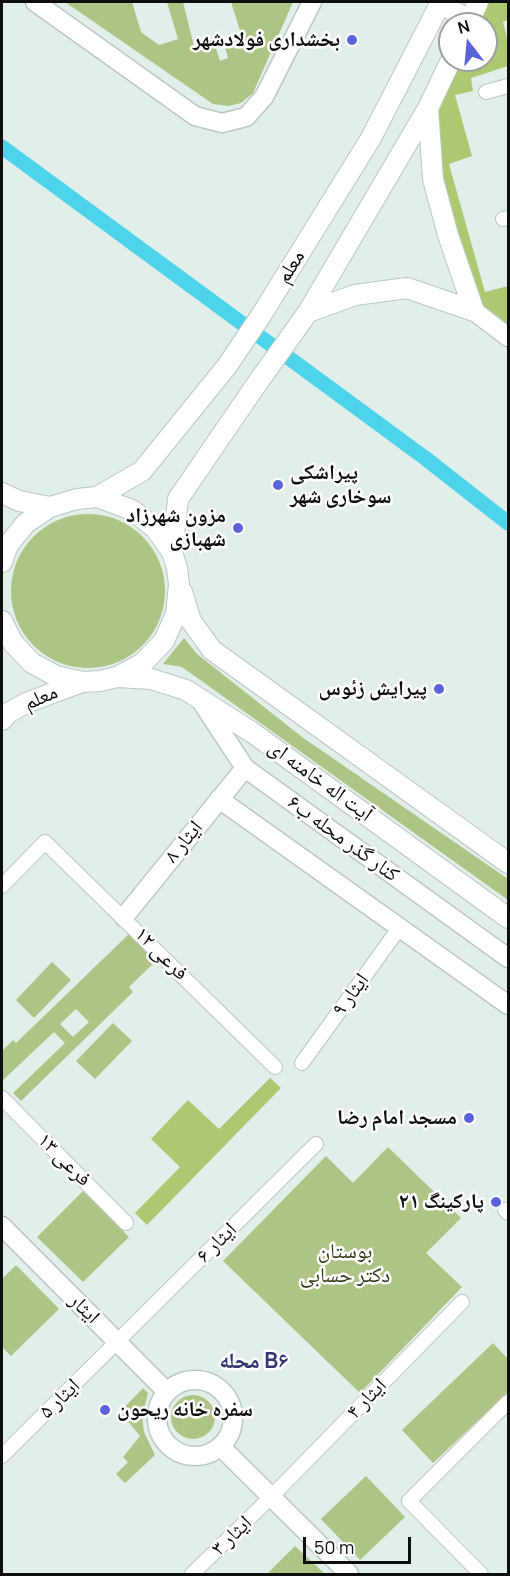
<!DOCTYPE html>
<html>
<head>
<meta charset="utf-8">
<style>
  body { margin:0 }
  #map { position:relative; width:510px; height:1576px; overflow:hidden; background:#e2eee9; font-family:Manrope,sans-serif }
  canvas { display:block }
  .frame { position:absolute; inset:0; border:3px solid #0c0f0e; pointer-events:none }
  .north { position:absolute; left:438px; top:12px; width:60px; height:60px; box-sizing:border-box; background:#fff; border:2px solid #9e9f9f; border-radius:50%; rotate:344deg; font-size:16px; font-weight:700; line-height:24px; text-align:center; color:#0c0f0e }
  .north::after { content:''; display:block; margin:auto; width:21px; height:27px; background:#5b63da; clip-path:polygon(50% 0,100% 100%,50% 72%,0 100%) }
  .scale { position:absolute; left:303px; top:1537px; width:108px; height:27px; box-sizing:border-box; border:3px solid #0c0f0e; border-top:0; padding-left:8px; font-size:18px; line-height:21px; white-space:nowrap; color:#0c0f0e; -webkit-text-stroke:4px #fff; paint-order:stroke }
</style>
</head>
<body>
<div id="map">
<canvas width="510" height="1576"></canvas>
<div class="frame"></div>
<div class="north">N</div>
<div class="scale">50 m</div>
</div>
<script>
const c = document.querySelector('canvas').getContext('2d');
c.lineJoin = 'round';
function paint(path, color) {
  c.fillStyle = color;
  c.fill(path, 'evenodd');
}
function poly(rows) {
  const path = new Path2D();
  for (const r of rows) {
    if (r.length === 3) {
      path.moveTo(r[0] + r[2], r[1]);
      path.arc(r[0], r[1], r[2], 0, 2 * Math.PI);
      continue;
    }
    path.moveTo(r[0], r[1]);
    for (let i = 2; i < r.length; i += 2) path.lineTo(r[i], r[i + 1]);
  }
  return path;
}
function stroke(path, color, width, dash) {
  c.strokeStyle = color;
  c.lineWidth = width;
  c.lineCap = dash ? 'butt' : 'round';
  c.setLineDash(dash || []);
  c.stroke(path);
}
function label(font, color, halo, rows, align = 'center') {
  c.font = font + ' Manrope,"Noto Naskh Arabic",sans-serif';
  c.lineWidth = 5;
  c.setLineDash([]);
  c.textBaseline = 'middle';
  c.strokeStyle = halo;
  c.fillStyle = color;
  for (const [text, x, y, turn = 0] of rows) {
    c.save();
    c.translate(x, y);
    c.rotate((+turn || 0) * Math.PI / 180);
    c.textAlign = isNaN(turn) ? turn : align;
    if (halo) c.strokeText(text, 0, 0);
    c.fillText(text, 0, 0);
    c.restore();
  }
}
paint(poly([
  [65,2,132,2,141,32,159,45,178,39,167,2,183,2,194,46,214,42,220,61,228,58,224,43,242,37,231,2,293,2,253,93,241,103,229,106,213,104],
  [88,591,77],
  [184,638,197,654,302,737,508,879,508,900,182,667,163,664],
  [130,933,157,960,129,987,133,992,21,1101,13,1093,65,1043,54,1032,2,1081,2,1051,13,1040,16,1043],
  [76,1009,89,1022,73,1037,60,1024],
  [52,962,71,980,34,1018,16,1000],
  [113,1023,132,1041,95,1079,76,1061],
  [388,1147,461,1218,426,1253,462,1287,360,1393,223,1261,326,1156,353,1183],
  [83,1191,129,1237,83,1282,37,1237],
  [16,1265,59,1309,11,1356,2,1347,2,1279],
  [493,1343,508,1359,508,1392,433,1463,402,1430],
  [143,1388,148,1393,142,1417,144,1432,155,1455,125,1483,116,1474,128,1462,123,1457,140,1436,120,1412],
  [193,1417,22],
  [366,1476,405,1517,360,1560,321,1519],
  [295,1546,325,1574,267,1574]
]), '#aec484');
paint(poly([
  [486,2,508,2,508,20,503,22,508,42,508,66,471,78,473,91,455,95,472,156,449,164,485,292,508,286,508,330,478,309,439,171,436,118,461,60,486,60,486,24,476,24],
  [270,1078,281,1088,147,1225,135,1213,180,1167,151,1139,188,1100,219,1129]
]), '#acc971');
stroke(poly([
  [2,147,425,458,508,523]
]), '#4dd4eb', 15);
const minor = poly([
  [486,92,508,86],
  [503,219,508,218],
  [2,886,45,842,275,1067],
  [302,1063,400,927],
  [2,1098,126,1223],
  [505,1210,508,1213],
  [2,1456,316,1144],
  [192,1574,271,1497,462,1302],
  [481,1574,409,1501,508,1402]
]);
const tertiary = poly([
  [35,2,195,116,222,123,246,117,264,97,312,2],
  [474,311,508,337],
  [201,701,245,768,508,958],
  [219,799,508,1005],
  [124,917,245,768],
  [2,1226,167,1392],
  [195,1418,38],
  [220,1446,349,1574]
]);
const secondary = poly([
  [440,3,470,21],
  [468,24,478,2],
  [428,108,433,179,448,235,474,311],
  [308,312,355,295,407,288,474,311],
  [2,493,19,501,50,507],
  [97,497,142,471,227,366,262,314,371,138,441,2],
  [172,552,178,499,256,385,308,312,428,108,451,60],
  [2,562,8,545,26,523,50,507,77,499,97,497,132,510,155,528,172,552,177,568,179,584,176,614,164,641,143,663,117,677,100,681,83,682,56,676,32,663,13,643,2,621],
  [182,592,191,621,212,650,508,863],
  [117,677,151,679,186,690,253,733,508,918],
  [2,720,8,713,26,703,82,682]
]);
stroke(minor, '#bbc7c2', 16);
stroke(tertiary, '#bbc7c2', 21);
stroke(secondary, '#bbc7c2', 22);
stroke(minor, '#fff', 14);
stroke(tertiary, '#fff', 18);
stroke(secondary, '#fff', 20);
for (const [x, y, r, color] of [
  [352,40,6,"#5b63da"],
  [278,485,6,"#5b63da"],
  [238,528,6,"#5b63da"],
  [439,689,6,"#5b63da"],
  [469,1118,6,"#5b63da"],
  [496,1202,6,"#5b63da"],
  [105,1410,6,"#5b63da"]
]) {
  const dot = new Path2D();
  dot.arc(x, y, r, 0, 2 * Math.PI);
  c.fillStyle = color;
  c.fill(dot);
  stroke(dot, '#fff', 2);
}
label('bold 21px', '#0c0f0e', '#fff', [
  ["بخشداری فولادشهر",340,40],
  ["پیراشکی",290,473,"left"],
  ["سوخاری شهر",290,497,"left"],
  ["مزون شهرزاد",226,516],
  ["شهبازی",226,540],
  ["پیرایش زئوس",427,689],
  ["مسجد امام رضا",457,1118],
  ["پارکینگ ۲۱",484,1202],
  ["سفره خانه ریحون",117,1410,"left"]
], 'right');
label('21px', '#0c0f0e', '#fff', [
  ["معلم",291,267,-58],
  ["معلم",41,698,-23],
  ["آیت اله خامنه ای",320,781,36],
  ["کنار گذر محله ب۶",343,839,36],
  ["ایثار ۸",184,842,-51],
  ["فرعی ۱۲",161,954,45],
  ["ایثار ۹",351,995,-54],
  ["فرعی ۱۳",64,1160,45],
  ["ایثار ۶",217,1243,-45],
  ["ایثار",84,1309,45],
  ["ایثار ۵",60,1399,-44],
  ["ایثار ۴",367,1399,-46],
  ["ایثار ۳",232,1536,-44]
]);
label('21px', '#2c3713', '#fff', [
  ["بوستان",345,1252],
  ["دکتر حسابی",345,1276]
]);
label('bold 22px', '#323772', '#fff', [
  ["محله B۶",254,1362]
]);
</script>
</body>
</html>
